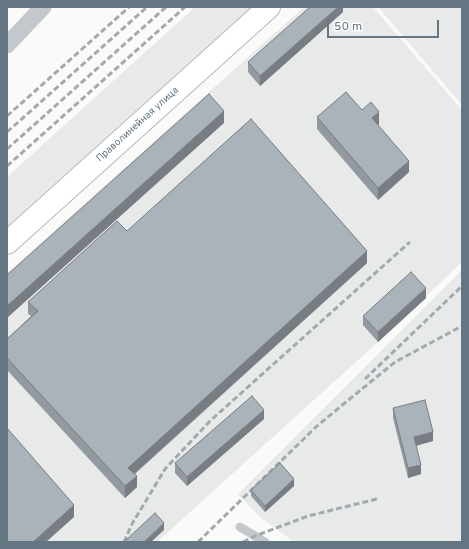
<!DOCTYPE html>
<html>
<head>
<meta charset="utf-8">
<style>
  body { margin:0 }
  #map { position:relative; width:469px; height:549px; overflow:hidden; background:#fafaf8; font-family:Overpass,sans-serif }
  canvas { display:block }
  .frame { position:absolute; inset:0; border:8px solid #657683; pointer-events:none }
  .scale { position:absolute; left:327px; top:20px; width:112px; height:18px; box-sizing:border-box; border:2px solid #657683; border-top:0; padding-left:5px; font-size:12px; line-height:14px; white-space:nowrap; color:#657683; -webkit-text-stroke:3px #fff; paint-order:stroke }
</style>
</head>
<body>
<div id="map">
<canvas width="469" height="549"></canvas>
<div class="frame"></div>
<div class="scale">50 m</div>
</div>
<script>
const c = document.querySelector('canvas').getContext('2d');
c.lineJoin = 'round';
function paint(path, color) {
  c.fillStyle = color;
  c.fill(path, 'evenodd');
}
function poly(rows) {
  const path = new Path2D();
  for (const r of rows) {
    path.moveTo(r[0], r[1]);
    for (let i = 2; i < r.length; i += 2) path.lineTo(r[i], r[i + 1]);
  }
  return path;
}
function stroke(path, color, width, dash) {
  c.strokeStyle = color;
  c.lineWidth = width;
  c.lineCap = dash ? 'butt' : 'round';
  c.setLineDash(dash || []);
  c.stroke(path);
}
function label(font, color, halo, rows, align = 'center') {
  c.font = font + ' Overpass,sans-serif';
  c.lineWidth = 4;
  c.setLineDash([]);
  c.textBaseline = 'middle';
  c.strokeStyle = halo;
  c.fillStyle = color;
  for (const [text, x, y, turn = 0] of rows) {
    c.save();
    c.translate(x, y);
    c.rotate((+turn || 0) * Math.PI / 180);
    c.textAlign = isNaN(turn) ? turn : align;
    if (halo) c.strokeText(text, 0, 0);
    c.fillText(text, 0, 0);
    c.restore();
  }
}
paint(poly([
  [195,7,256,7,7,230,7,177],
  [304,7,373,7,462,110,462,262,378,342,157,542,7,542,7,273],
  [378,7,462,7,462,105],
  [462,270,462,542,294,542,260,517,238,494]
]), '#e8e9e9');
const secondary = poly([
  [7,243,269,7]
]);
stroke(secondary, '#b3babf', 24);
stroke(poly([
  [240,527,265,542]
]), '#c3c8cc', 9);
stroke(poly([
  [7,45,43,7]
]), '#c3c8cc', 17);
stroke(secondary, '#fff', 22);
stroke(poly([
  [7,116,129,7],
  [7,132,147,7],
  [7,149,166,7],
  [7,166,185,7],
  [365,379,462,286],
  [124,542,132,524,165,469,210,421,410,242],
  [198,542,317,426,357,393,395,362,462,326],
  [243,542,255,536,308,516,377,499]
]), '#a2aab0', 3, [6, 3]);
paint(poly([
  [343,7,343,12,260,86,248,72,248,62],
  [362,110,379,124,378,125,409,172,378,200,317,129,317,117],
  [127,231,367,263,135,474,137,487,125,498,7,370,7,339,31,316,28,314,28,302],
  [426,298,378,342,363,325,363,316],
  [393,408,433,441,416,446,421,474,408,478,393,418],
  [264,419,187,486,175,473,175,463],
  [294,486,265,512,251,496,251,490]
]), '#929a9f');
paint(poly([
  [338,7,343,7,343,12,260,86,260,76],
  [224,111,224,123,7,318,7,306],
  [379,112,379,124,372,130,372,118],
  [409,161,409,172,378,200,378,188],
  [367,251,367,263,128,479,128,468],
  [426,288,426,298,378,342,378,332],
  [264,410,264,419,187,486,187,477],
  [433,432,433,441,414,446,414,437],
  [421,465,421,474,408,478,408,468],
  [137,476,137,487,125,498,125,486],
  [294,479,294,486,265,512,265,506],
  [74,505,74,517,46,542,33,542],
  [164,523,164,530,151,542,144,542]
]), '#777d82');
const building = poly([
  [310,7,338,7,260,76,248,62,310,7],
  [346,92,362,110,371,102,379,112,372,118,409,161,378,188,317,117,346,92],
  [209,94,224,111,7,306,7,275,209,94],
  [251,119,367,251,128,468,137,476,125,486,7,358,7,339,38,311,28,302,117,221,127,231,251,119],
  [411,272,426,288,378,332,363,316,411,272],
  [252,396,264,410,187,477,175,463,252,396],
  [425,400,433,432,414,437,421,465,408,468,393,408,425,400],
  [7,428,74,505,33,542,7,542,7,428],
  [280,463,294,479,265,506,251,490,280,463],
  [155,513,164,523,144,542,126,542,125,541,155,513]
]);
paint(building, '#aab3b9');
stroke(building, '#777d82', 1);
label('10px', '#657683', '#fff', [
  ["Праволинейная улица",138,125,-42]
]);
</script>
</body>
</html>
